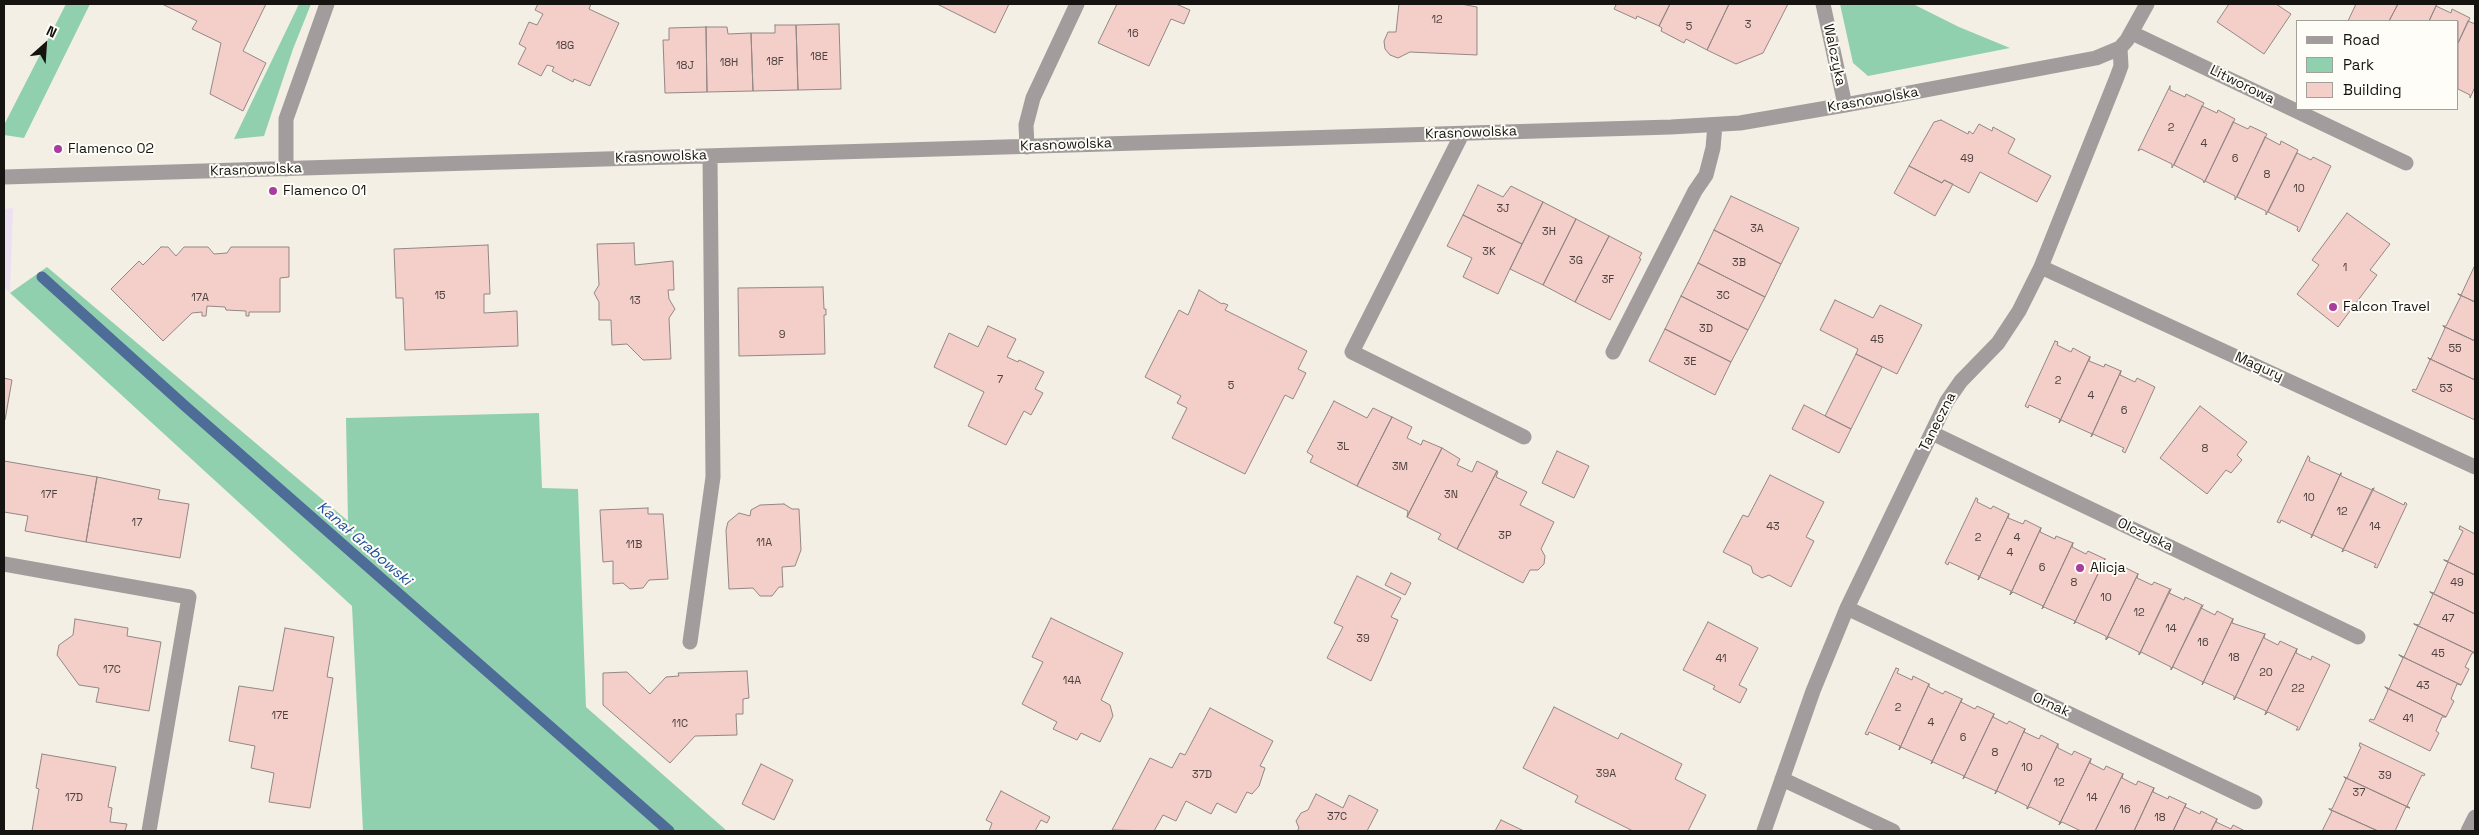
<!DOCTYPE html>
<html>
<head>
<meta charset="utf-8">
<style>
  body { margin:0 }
  #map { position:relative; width:2479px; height:835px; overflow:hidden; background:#f3efe5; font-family:"Space Grotesk",sans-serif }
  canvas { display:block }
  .frame { position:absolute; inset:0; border:5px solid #151411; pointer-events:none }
  .legend { position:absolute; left:2296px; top:20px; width:162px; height:90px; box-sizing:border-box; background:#fffdf7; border:1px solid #a1a09b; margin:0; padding:6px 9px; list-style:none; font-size:15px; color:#151411 }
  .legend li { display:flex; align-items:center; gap:10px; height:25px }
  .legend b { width:25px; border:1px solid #a1a09b }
  .north { position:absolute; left:20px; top:20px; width:50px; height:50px; -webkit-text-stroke:4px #fffdf7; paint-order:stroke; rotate:26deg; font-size:14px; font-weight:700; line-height:20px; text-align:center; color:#151411 }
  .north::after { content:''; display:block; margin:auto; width:18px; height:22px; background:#151411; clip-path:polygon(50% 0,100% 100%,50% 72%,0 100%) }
</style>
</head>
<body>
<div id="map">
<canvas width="2479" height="835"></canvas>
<div class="frame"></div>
<ul class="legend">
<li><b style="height:6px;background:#a29d9c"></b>Road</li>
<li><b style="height:14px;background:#91d0ae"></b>Park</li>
<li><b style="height:14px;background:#f4cec8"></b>Building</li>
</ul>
<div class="north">N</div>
</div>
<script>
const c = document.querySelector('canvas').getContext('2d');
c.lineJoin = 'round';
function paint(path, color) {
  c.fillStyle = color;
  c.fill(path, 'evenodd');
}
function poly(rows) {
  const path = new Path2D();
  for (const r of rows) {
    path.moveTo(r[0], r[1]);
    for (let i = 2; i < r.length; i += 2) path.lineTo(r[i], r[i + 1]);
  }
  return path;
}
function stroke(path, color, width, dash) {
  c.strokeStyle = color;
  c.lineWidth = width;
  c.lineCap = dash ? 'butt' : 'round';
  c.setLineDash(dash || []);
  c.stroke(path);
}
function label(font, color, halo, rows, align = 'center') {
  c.font = font + ' "Space Grotesk",sans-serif';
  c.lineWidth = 4;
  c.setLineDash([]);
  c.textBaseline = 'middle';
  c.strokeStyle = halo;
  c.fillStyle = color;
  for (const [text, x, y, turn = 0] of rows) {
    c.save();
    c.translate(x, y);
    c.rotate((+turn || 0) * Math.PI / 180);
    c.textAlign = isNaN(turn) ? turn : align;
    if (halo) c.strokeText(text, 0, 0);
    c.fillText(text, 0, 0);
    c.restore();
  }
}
paint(poly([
  [13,208,10,293,4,287,4,209]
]), '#eee0f3');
paint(poly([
  [66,4,90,4,24,138,4,135,4,125],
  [299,4,311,4,293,49,264,136,234,139],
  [1840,4,1913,4,1959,27,2010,48,1868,76,1853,63],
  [47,267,348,521,346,418,539,413,542,488,578,489,586,707,727,831,363,831,352,606,10,293]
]), '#91d0ae');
stroke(poly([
  [42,277,185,406,669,831]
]), '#4e6c98', 11);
const building = poly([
  [162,4,266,4,243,51,266,63,243,111,210,94,221,43,192,29,197,21,162,4],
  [538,4,591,4,589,9,619,23,590,86,574,79,573,82,552,71,554,67,547,65,541,76,518,64,526,48,519,44,529,22,537,25,543,14,535,10,538,4],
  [937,4,1009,4,995,33,937,4],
  [1117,4,1176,4,1190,10,1184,24,1171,19,1149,66,1098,43,1117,4],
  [1399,4,1461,4,1477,7,1477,55,1410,52,1398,58,1390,55,1385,49,1384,41,1388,32,1396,32,1399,4],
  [1613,4,1670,4,1659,26,1637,16,1636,19,1614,9,1616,5,1613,4],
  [1670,4,1729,4,1707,50,1686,39,1684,43,1661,31,1662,28,1659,26,1670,4],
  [1729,4,1788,4,1763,53,1736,64,1707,50,1729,4],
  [2229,4,2276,4,2291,14,2264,54,2217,22,2229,4],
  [2356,4,2398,4,2389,21,2348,21,2356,4],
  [2398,4,2437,4,2429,21,2389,21,2398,4],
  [2436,6,2451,13,2452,9,2470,18,2458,43,2458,21,2429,21,2436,6],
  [2468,21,2475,24,2475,87,2470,98,2470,95,2458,89,2458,43,2468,21],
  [839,24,841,89,798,90,796,25,839,24],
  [775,25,796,25,798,90,753,91,751,33,775,33,775,25],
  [706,27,727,27,728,34,751,33,753,91,707,92,706,27],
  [706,27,707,92,665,93,663,40,669,40,669,28,706,27],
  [2170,86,2170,90,2185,97,2186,94,2204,103,2172,168,2172,164,2141,149,2138,151,2170,86],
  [2202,106,2217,113,2218,110,2235,119,2204,183,2203,180,2174,165,2202,106],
  [1941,120,1968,134,1969,131,1973,134,1979,124,1992,131,1993,127,2015,139,2008,153,2051,176,2037,202,1980,172,1969,193,1944,180,1942,183,1909,166,1934,122,1941,120],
  [2233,122,2248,129,2250,126,2267,134,2235,200,2235,196,2205,181,2233,122],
  [2265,137,2280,145,2281,141,2298,150,2266,215,2266,211,2237,197,2265,137],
  [2297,153,2311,160,2313,157,2331,166,2299,232,2297,230,2298,227,2268,212,2297,153],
  [1909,166,1942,183,1944,180,1953,184,1935,216,1894,193,1909,166],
  [1478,185,1503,197,1511,186,1543,202,1522,244,1463,215,1478,185],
  [1731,196,1799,228,1781,264,1714,230,1731,196],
  [1543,202,1576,219,1543,285,1510,269,1543,202],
  [2347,213,2390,244,2370,270,2377,275,2338,327,2297,294,2319,265,2312,260,2347,213],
  [1463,215,1522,244,1498,294,1463,277,1472,258,1447,246,1463,215],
  [1576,219,1609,236,1575,302,1543,285,1576,219],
  [1714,230,1781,264,1765,297,1698,263,1714,230],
  [1609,236,1642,253,1639,258,1641,259,1610,320,1575,302,1609,236],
  [634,243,635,265,673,261,674,290,668,290,669,299,675,309,669,318,671,359,643,360,627,344,612,345,611,320,599,320,599,302,594,293,599,285,597,244,634,243],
  [488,245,490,294,484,294,484,313,517,311,518,346,405,350,403,298,396,298,394,249,488,245],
  [161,247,168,247,176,256,184,247,208,247,214,254,227,253,231,247,289,247,289,277,280,278,280,312,249,312,249,316,246,316,246,311,226,310,225,307,207,306,206,316,202,316,202,312,192,313,163,341,111,289,139,261,143,265,161,247],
  [1698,263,1765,297,1748,330,1681,296,1698,263],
  [2475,265,2475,302,2458,294,2461,295,2475,265],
  [823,287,824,309,826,309,826,315,824,315,825,354,739,356,738,288,823,287],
  [1199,290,1222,304,1223,303,1228,305,1225,310,1307,351,1298,369,1306,373,1293,399,1285,395,1245,474,1172,438,1187,408,1177,403,1181,396,1145,377,1179,310,1188,315,1199,290],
  [2458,294,2475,302,2475,341,2443,326,2446,326,2461,296,2458,294],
  [1681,296,1748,330,1731,362,1665,329,1681,296],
  [1835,300,1873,318,1880,305,1922,325,1897,374,1856,354,1858,349,1820,330,1835,300],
  [988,326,1016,339,1007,357,1018,362,1019,360,1044,372,1035,389,1043,393,1031,415,1024,411,1006,445,968,426,984,392,934,367,949,333,978,347,988,326],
  [2443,326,2475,341,2475,380,2428,358,2431,359,2445,328,2443,326],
  [1665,329,1731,362,1715,395,1649,361,1665,329],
  [2055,341,2058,342,2057,345,2071,352,2073,348,2090,357,2059,423,2060,419,2029,405,2028,408,2025,406,2055,341],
  [1856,354,1882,367,1851,429,1825,416,1856,354],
  [2090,357,2089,361,2104,367,2105,364,2121,371,2091,437,2092,434,2061,420,2059,423,2090,357],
  [2428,358,2475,380,2475,420,2412,391,2413,389,2416,390,2430,360,2428,358],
  [2121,371,2120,375,2135,382,2137,378,2155,387,2125,453,2122,451,2124,448,2093,434,2091,437,2121,371],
  [4,378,12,380,5,420,4,420,4,378],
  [1334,401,1367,418,1373,408,1392,417,1357,486,1310,462,1313,456,1307,452,1334,401],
  [1804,405,1851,429,1839,453,1792,429,1804,405],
  [2200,406,2247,442,2237,455,2242,460,2231,473,2226,470,2207,494,2160,458,2200,406],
  [1392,417,1412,427,1407,438,1421,445,1423,440,1442,448,1407,517,1408,511,1357,486,1392,417],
  [1442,448,1460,459,1457,465,1472,472,1477,461,1497,471,1457,549,1438,539,1441,534,1407,517,1442,448],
  [1557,451,1589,466,1574,498,1542,483,1557,451],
  [2308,456,2310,458,2309,461,2340,475,2341,473,2311,538,2312,535,2281,520,2280,523,2277,522,2308,456],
  [4,461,97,477,86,542,25,531,28,516,4,512,4,461],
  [1497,471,1498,472,1496,477,1527,492,1520,505,1554,522,1541,549,1545,556,1544,564,1538,570,1530,570,1523,583,1457,549,1497,471],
  [2341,473,2341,476,2372,490,2373,488,2342,552,2343,549,2313,535,2311,538,2341,473],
  [1770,475,1824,502,1806,537,1814,541,1791,587,1769,575,1762,578,1753,573,1751,566,1723,552,1743,515,1748,517,1770,475],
  [97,477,160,490,158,499,189,504,180,558,86,542,97,477],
  [2374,488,2373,490,2404,505,2405,502,2407,504,2377,568,2374,567,2376,564,2345,550,2342,552,2374,488],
  [1976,498,1978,499,1977,502,1991,509,1993,506,2009,514,1978,580,1979,576,1949,562,1948,565,1945,563,1976,498],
  [784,504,792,509,799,509,801,550,795,566,782,567,783,587,779,587,772,596,760,596,753,588,729,589,726,530,728,522,739,513,750,516,751,510,760,505,784,504],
  [648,508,648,514,663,514,668,579,649,580,643,588,630,589,623,583,613,584,613,561,603,562,600,510,648,508],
  [2009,514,2008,518,2023,524,2025,520,2041,528,2010,595,2011,591,1980,577,1978,580,2009,514],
  [2460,526,2475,534,2475,575,2444,560,2448,561,2463,531,2459,529,2460,526],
  [2041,528,2040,532,2055,539,2056,536,2073,543,2042,609,2043,606,2013,592,2010,595,2041,528],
  [2073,543,2072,547,2086,554,2088,551,2105,559,2074,624,2075,621,2044,607,2042,609,2073,543],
  [2105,559,2104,563,2118,569,2120,565,2138,574,2106,640,2106,636,2076,622,2074,624,2105,559],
  [2444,560,2475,575,2475,614,2430,592,2434,593,2448,562,2444,560],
  [1391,573,1411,583,1405,595,1385,585,1391,573],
  [2138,574,2137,578,2152,585,2154,582,2170,589,2139,655,2139,652,2109,637,2106,640,2138,574],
  [1357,576,1401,598,1391,617,1398,620,1371,681,1327,658,1343,627,1334,623,1357,576],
  [2171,589,2169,593,2184,600,2185,597,2202,605,2171,670,2171,667,2141,652,2139,655,2171,589],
  [2430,592,2475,614,2475,653,2414,624,2419,625,2433,594,2430,592],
  [2203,605,2201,608,2215,615,2217,611,2233,619,2202,685,2203,682,2173,667,2171,670,2203,605],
  [1051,618,1123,653,1101,700,1110,705,1113,716,1100,742,1081,733,1077,740,1053,729,1057,722,1022,704,1043,662,1032,657,1051,618],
  [75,619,128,628,127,636,161,642,149,711,96,702,99,688,79,685,57,655,59,645,73,635,75,619],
  [2233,619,2232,623,2265,634,2234,700,2234,696,2204,682,2202,685,2233,619],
  [1708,622,1758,648,1739,685,1747,689,1740,703,1713,689,1715,686,1683,670,1708,622],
  [2414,624,2475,653,2472,653,2465,667,2469,669,2461,685,2399,655,2404,657,2418,626,2414,624],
  [285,628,334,637,327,677,333,678,310,808,269,802,274,773,251,768,255,746,229,741,239,686,273,691,285,628],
  [2265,634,2264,638,2278,645,2280,641,2297,649,2265,715,2266,711,2236,697,2234,700,2265,634],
  [2297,649,2296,653,2311,660,2312,656,2330,665,2299,730,2296,730,2298,727,2268,712,2265,715,2297,649],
  [2399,655,2461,685,2457,684,2451,699,2454,701,2446,717,2385,687,2389,689,2403,658,2399,655],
  [1896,668,1899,669,1897,673,1912,680,1913,676,1929,684,1899,750,1900,746,1869,732,1868,735,1865,734,1896,668],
  [747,671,749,698,743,699,743,714,736,714,737,735,695,736,670,763,603,705,603,673,627,672,650,694,666,677,679,676,678,673,747,671],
  [1929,684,1929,687,1943,694,1945,691,1962,699,1931,764,1932,761,1901,747,1899,750,1929,684],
  [2385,687,2446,717,2442,717,2436,731,2439,733,2430,751,2369,721,2370,719,2374,720,2388,690,2385,687],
  [1962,699,1961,702,1975,709,1977,706,1994,714,1963,779,1964,776,1933,762,1931,764,1962,699],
  [1554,707,1618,739,1621,733,1682,764,1675,779,1706,795,1688,831,1633,831,1575,802,1578,796,1523,768,1554,707],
  [1210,708,1273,741,1260,766,1265,768,1259,786,1252,794,1247,792,1236,813,1217,803,1211,814,1186,801,1176,821,1163,815,1154,831,1112,830,1150,758,1172,768,1180,753,1185,755,1210,708],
  [1994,714,1993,717,2007,724,2009,721,2025,729,1995,794,1996,791,1965,777,1963,779,1994,714],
  [2025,729,2024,732,2039,739,2041,735,2058,744,2027,809,2027,806,1997,791,1995,794,2025,729],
  [2360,743,2425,774,2424,776,2422,775,2407,806,2410,808,2344,777,2347,778,2361,747,2359,746,2360,743],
  [2058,744,2058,748,2072,755,2074,751,2091,759,2059,825,2060,822,2030,807,2027,809,2058,744],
  [42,754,116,767,108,807,112,808,110,822,127,824,125,831,32,831,39,789,36,788,42,754],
  [2091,759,2090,763,2104,770,2106,766,2123,774,2095,831,2081,831,2062,822,2059,825,2091,759],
  [761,764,793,780,774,820,742,804,761,764],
  [2123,774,2122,778,2136,785,2138,781,2154,788,2134,831,2095,831,2123,774],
  [2344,777,2410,808,2406,807,2395,831,2378,831,2329,809,2332,809,2346,779,2344,777],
  [2154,788,2153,792,2168,799,2169,796,2186,804,2173,831,2134,831,2154,788],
  [1001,791,1050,817,1047,823,1041,820,1035,831,989,831,992,823,986,820,1001,791],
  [1316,794,1343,808,1349,795,1378,810,1367,831,1297,831,1299,828,1296,821,1301,813,1308,810,1316,794],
  [2186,804,2185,807,2200,814,2201,811,2217,819,2211,831,2173,831,2186,804],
  [2329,809,2378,831,2322,831,2332,811,2329,809],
  [2217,819,2216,822,2231,829,2233,825,2245,831,2211,831,2217,819],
  [1501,820,1524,831,1495,831,1501,820]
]);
paint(building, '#f4cec8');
stroke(building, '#938785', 1);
stroke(poly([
  [1823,4,1845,105],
  [2132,33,2406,163],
  [1462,134,1352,352,1524,437],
  [1027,147,1026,125,1033,98,1077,4],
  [286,169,286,119,327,4],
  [4,177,1671,127,1740,123,1845,105,2096,58,2120,48,2127,40,2147,4],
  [2041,267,2475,467],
  [1613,352,1695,191,1706,175,1713,148,1715,125],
  [1932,433,2358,637],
  [4,564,189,597,149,831],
  [1847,608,2255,802],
  [690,642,713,477,710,156],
  [1782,779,1893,831],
  [1764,831,1813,691,1847,608,1947,401,1961,381,1998,343,2019,311,2041,267,2117,77,2121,66,2120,48],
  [2468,831,2475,817]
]), '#a29d9c', 15);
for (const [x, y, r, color] of [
  [58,149,5,"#a83d9e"],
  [273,191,5,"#a83d9e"],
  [2333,307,5,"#a83d9e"],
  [2080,568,5,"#a83d9e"]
]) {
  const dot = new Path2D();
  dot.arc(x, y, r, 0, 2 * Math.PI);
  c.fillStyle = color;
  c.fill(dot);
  stroke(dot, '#fffdf7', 2);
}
label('11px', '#4d423f', null, [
  ["12",1437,20],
  ["3",1748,25],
  ["5",1689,27],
  ["16",1133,34],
  ["18G",565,46],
  ["18E",819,57],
  ["18F",775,62],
  ["18H",729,63],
  ["18J",685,66],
  ["2",2171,128],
  ["4",2204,144],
  ["49",1967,159],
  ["6",2235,159],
  ["8",2267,175],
  ["10",2299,189],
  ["3J",1503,209],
  ["3A",1757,229],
  ["3H",1549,232],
  ["3K",1489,252],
  ["3G",1576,261],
  ["3B",1739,263],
  ["1",2345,268],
  ["3F",1608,280],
  ["15",440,296],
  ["3C",1723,296],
  ["17A",200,298],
  ["13",635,301],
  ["3D",1706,329],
  ["9",782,335],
  ["45",1877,340],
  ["55",2455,349],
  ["3E",1690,362],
  ["7",1000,380],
  ["2",2058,381],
  ["5",1231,386],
  ["53",2446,389],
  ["4",2091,396],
  ["6",2124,411],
  ["3L",1343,447],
  ["8",2205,449],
  ["3M",1400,467],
  ["17F",49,495],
  ["3N",1451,495],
  ["10",2309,498],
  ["12",2342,512],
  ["17",137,523],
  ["43",1773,527],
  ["14",2375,527],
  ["3P",1505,536],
  ["2",1978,538],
  ["4",2017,538],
  ["11A",764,543],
  ["11B",634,545],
  ["4",2010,553],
  ["6",2042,568],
  ["8",2074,583],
  ["49",2457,583],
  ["10",2106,598],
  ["12",2139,613],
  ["47",2448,619],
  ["14",2171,629],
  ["39",1363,639],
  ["16",2203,643],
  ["45",2438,654],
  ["18",2234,658],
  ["41",1721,659],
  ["17C",112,670],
  ["20",2266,673],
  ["14A",1072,681],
  ["43",2423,686],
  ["22",2298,689],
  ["2",1898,708],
  ["17E",280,716],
  ["41",2408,719],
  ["4",1931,723],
  ["11C",680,724],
  ["6",1963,738],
  ["8",1995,753],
  ["10",2027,768],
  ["39A",1606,774],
  ["37D",1202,775],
  ["39",2385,776],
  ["12",2059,783],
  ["37",2359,793],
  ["17D",74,798],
  ["14",2092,798],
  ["16",2125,810],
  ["37C",1337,817],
  ["18",2160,818]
]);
label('14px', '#151411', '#fffdf7', [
  ["Walczyka",1834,55,78],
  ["Litworowa",2242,85,26],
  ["Krasnowolska",1873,100,-10],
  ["Krasnowolska",1471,133,-2],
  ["Krasnowolska",1066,145,-2],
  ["Krasnowolska",661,157,-2],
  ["Krasnowolska",256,170,-2],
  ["Magury",2259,367,24],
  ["Taneczna",1938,422,-63],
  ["Olczyska",2145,535,25],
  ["Ornak",2051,705,25]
]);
label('14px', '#151411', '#fffdf7', [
  ["Flamenco 02",68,149],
  ["Flamenco 01",283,191],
  ["Falcon Travel",2343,307],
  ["Alicja",2090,568]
], 'left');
label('italic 15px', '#1e519e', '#fffdf7', [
  ["Kanał Grabowski",364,544,41]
]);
</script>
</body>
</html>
